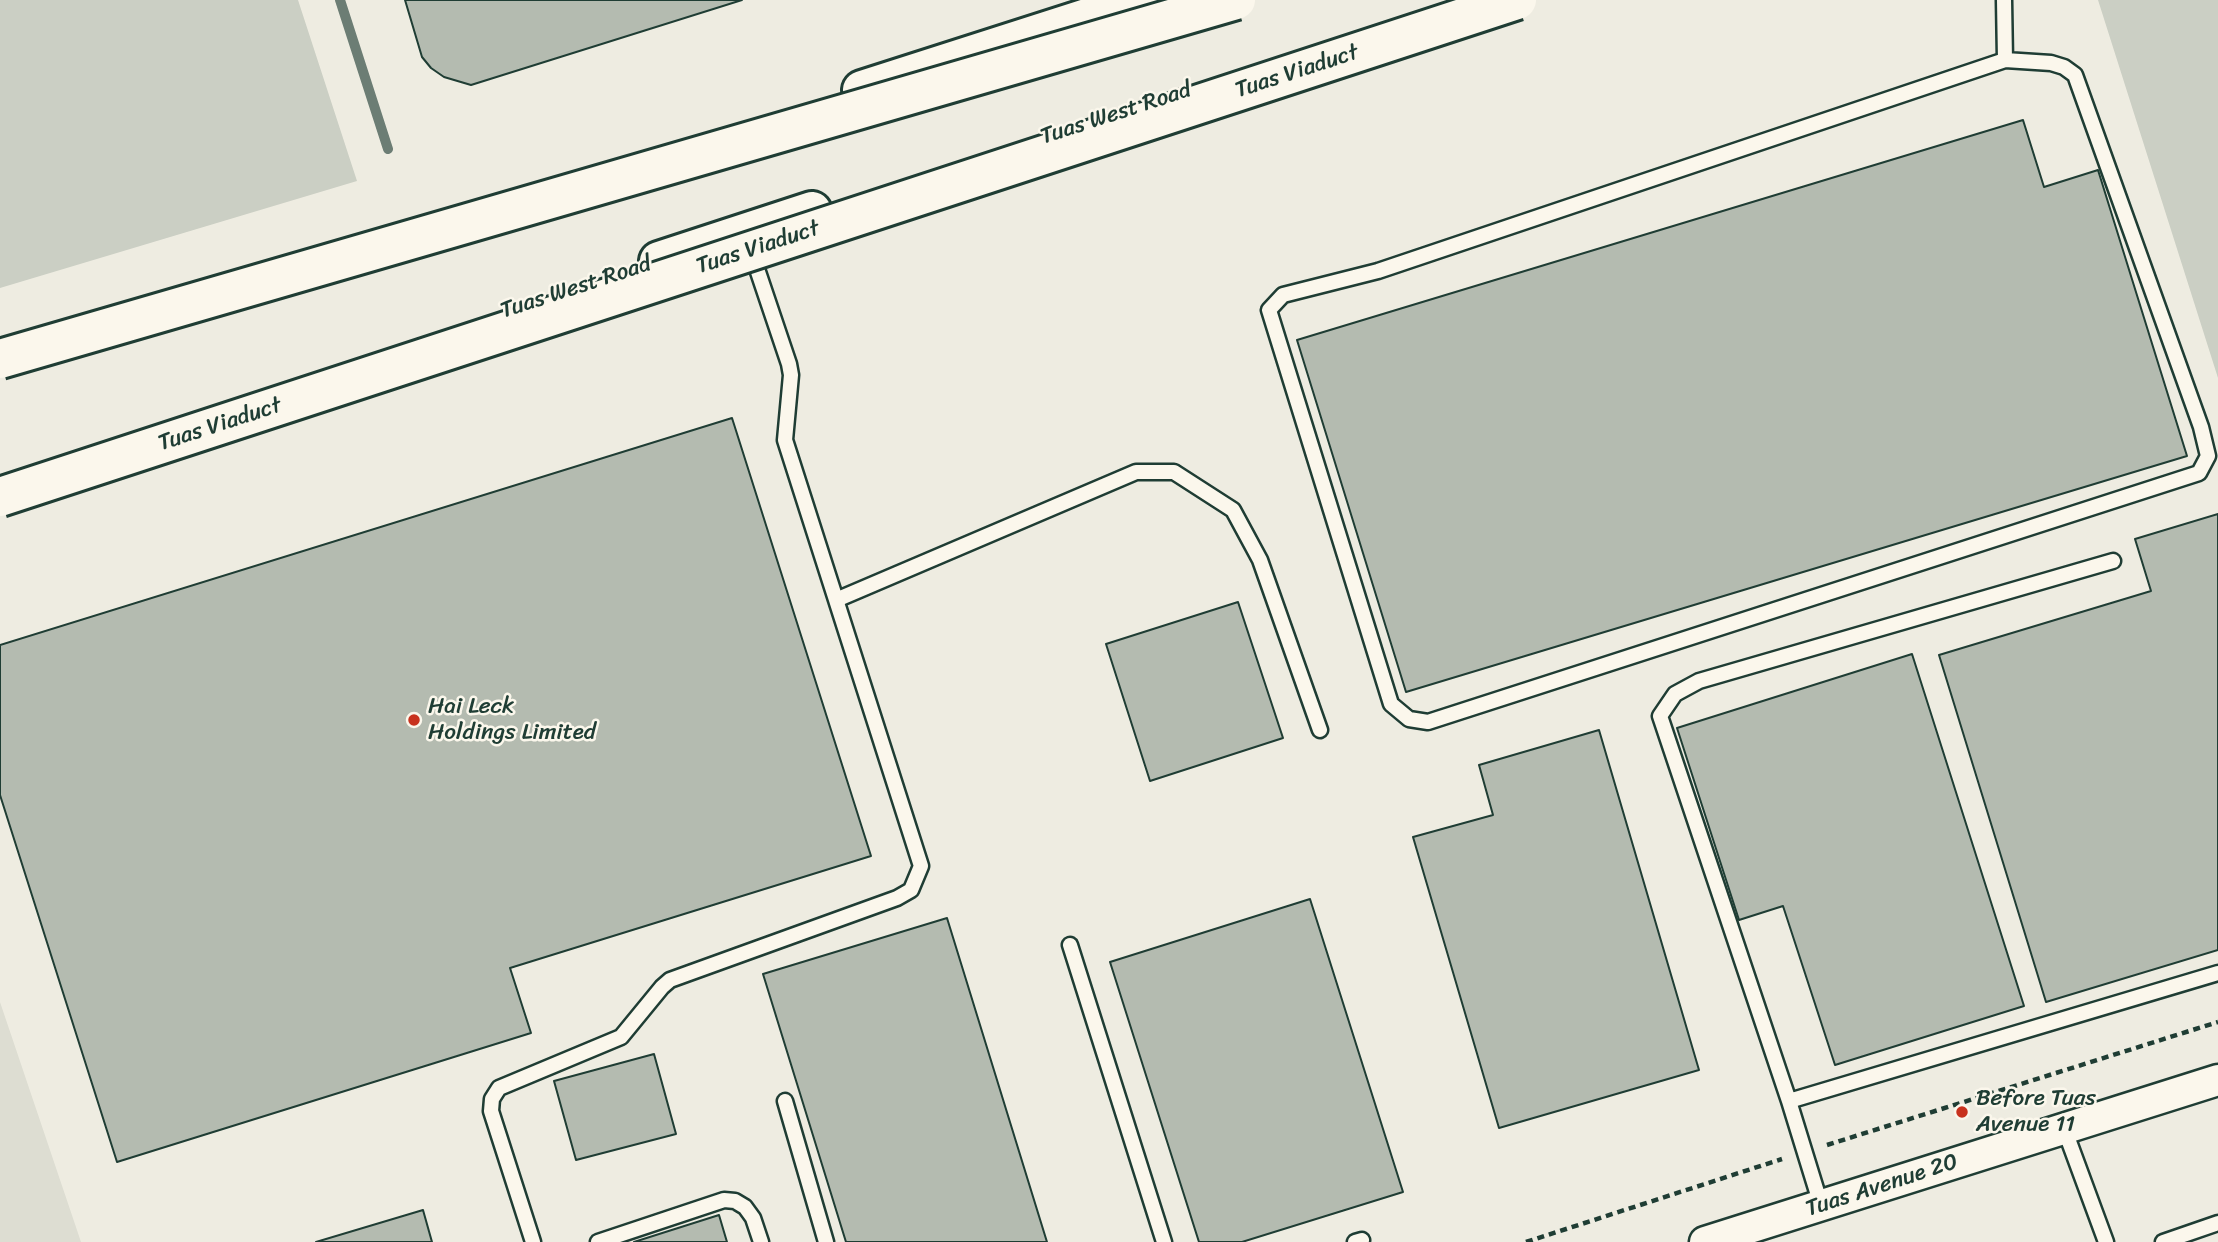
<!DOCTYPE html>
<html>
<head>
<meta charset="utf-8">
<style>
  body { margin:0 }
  canvas { display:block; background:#eeece1 }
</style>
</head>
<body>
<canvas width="2218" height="1242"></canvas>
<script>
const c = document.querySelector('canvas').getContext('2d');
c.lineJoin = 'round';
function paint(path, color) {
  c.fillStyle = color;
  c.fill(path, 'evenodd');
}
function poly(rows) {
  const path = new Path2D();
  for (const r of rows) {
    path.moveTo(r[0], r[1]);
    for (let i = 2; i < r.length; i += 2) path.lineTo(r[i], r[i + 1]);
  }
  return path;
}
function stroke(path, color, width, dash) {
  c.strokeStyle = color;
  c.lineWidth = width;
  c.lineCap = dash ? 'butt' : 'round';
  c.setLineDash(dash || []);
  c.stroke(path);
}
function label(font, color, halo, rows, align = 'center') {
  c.font = font + ' Sriracha,sans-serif';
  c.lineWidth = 5;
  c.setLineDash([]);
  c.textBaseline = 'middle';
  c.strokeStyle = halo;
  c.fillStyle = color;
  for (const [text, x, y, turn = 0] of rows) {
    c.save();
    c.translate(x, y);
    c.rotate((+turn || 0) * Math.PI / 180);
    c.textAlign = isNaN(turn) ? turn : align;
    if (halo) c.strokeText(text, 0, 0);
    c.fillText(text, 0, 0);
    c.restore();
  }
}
paint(poly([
  [0,1002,81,1242,0,1242]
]), '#ddddd2');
paint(poly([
  [0,0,298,0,357,181,0,288],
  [2098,0,2218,0,2218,378]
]), '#cbcfc4');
stroke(poly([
  [340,0,388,149]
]), '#6c7d74', 10);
const building = poly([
  [405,0,742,0,471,85,444,77,431,68,422,57,405,0],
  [2023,120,2044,187,2098,170,2187,456,1406,692,1297,340,2023,120],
  [732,418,871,856,510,968,531,1033,117,1162,0,795,0,645,732,418],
  [2218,514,2218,950,2046,1002,1939,655,2151,591,2135,539,2218,514],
  [1238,602,1283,738,1150,781,1106,644,1238,602],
  [1912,654,2024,1006,1835,1065,1783,906,1739,920,1677,728,1912,654],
  [1599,730,1699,1070,1499,1128,1413,837,1493,815,1479,765,1599,730],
  [1310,899,1403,1192,1242,1242,1199,1242,1110,962,1310,899],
  [947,918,1047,1242,846,1242,763,974,947,918],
  [654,1054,676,1134,576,1160,554,1081,654,1054],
  [423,1210,432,1242,316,1242,423,1210],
  [719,1215,727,1242,634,1242,719,1215]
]);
paint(building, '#b4bbb0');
stroke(building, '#1f3d34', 2);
const lane = poly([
  [2004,0,2005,60],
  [2005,60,2051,63,2064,67,2075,75,2201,427,2208,456,2199,473,1428,722,1409,719,1391,704,1269,310,1283,295,1378,271,2005,60],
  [836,600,1136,472,1174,472,1233,510,1260,560,1320,730],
  [1070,945,1164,1242],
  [785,1101,826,1242],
  [1789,1101,2218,973],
  [2064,1128,2106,1242],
  [1821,1205,1789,1101,1660,716,1675,694,1699,681,2113,561],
  [533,1242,491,1111,492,1099,499,1088,621,1037,662,987,670,980,897,898,911,890,921,866,785,440,791,375,789,364,752,254],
  [598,1242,724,1200,735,1201,745,1207,753,1218,761,1242],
  [1355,1242,1362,1240],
  [2163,1242,2218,1223]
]);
const street = poly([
  [1705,1242,2218,1080]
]);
const primary = poly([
  [862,90,1143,0],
  [659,261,812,211]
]);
stroke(lane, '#1f3d34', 19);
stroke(street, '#1f3d34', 35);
stroke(primary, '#1f3d34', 44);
stroke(poly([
  [1827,1145,2218,1022],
  [1526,1242,1782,1159]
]), '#1f3d34', 4.5, [7, 5]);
stroke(lane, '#fbf7ec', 14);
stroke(street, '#fbf7ec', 30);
stroke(primary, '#fbf7ec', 38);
const primaryBridge = poly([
  [0,359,1236,0],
  [0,497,1517,0]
]);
stroke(primaryBridge, '#1f3d34', 44, []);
stroke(primaryBridge, '#fbf7ec', 38);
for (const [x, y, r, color] of [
  [414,720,7,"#c8321e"],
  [1962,1112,7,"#c8321e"]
]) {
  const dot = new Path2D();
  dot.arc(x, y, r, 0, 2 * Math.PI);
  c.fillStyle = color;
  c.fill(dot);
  stroke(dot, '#fbf7ec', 2.5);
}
label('23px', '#1f3d34', '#fbf7ec', [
  ["Tuas Viaduct",1297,72,-18],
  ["Tuas West Road",1116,114,-18],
  ["Tuas Viaduct",758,248,-18],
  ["Tuas West Road",576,288,-18],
  ["Tuas Viaduct",220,425,-18],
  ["Tuas Avenue 20",1882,1186,-18]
]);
label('23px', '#1f3d34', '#fbf7ec', [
  ["Hai Leck",428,707],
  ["Holdings Limited",428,733],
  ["Before Tuas",1976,1099],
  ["Avenue 11",1976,1125]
], 'left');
</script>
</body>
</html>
